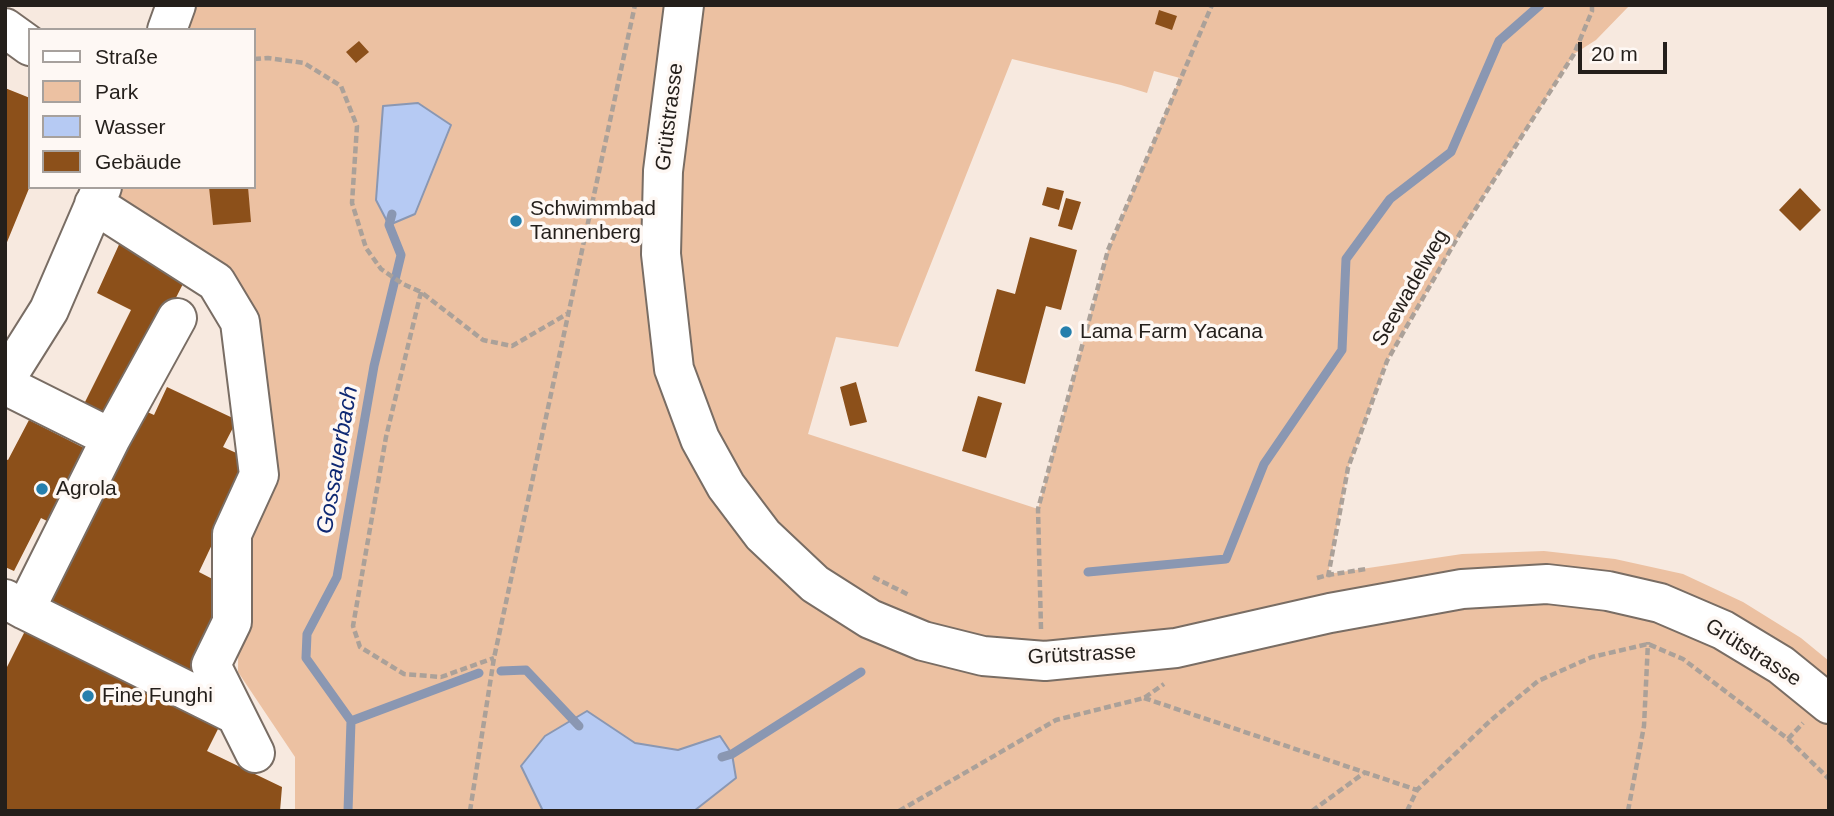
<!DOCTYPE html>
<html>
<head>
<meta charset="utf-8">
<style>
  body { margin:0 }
  #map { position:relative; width:1834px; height:816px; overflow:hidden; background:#f7e9df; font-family:Helvetica,sans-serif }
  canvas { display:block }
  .frame { position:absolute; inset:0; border:7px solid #241f1b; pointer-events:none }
  .legend { position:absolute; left:28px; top:28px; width:228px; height:161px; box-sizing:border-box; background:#fef8f4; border:2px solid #a7a19d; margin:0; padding:9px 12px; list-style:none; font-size:21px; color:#241f1b }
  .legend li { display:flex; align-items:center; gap:14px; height:35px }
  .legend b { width:35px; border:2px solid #a7a19d }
  .scale { position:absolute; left:1578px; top:42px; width:89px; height:32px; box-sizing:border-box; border:4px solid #241f1b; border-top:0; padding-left:9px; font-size:21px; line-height:24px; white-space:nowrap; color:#241f1b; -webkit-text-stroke:5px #fef8f4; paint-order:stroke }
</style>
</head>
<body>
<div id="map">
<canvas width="1834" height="816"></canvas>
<div class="frame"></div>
<ul class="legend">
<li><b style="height:9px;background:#fff"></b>Straße</li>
<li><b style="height:19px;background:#ecc1a2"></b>Park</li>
<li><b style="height:19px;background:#b6caf3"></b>Wasser</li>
<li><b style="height:19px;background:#8c501a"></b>Gebäude</li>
</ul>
<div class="scale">20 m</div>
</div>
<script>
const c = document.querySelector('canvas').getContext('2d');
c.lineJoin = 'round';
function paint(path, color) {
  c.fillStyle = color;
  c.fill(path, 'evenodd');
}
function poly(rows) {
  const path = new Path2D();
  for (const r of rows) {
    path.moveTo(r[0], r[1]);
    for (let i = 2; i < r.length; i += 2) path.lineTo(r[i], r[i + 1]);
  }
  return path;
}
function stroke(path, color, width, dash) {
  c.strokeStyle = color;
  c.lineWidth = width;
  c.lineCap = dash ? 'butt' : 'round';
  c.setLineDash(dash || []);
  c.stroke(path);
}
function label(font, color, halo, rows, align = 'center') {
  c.font = font + ' Helvetica,sans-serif';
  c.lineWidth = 7;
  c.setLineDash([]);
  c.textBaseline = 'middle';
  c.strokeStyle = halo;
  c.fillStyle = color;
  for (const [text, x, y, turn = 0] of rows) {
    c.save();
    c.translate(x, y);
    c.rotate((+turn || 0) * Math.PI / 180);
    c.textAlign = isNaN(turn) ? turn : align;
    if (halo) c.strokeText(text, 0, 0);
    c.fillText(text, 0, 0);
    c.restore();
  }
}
paint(poly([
  [176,5,1630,5,1596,40,1574,54,1459,235,1387,361,1348,468,1328,574,1462,554,1544,551,1615,559,1683,574,1743,602,1801,638,1829,661,1829,811,295,811,295,757,238,672,239,555,271,459,224,278,102,187,254,187,254,30,167,30],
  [1012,59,1121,85,1147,93,1154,71,1180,78,1108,250,1038,509,808,434,836,337,898,347]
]), '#ecc1a2');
const water = poly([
  [418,103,451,125,415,214,389,225,376,200,383,106,418,103],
  [587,711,635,743,678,750,720,736,732,754,736,778,694,811,543,811,521,766,545,736,587,711]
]);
paint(water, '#b6caf3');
stroke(water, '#8a97b2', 2);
stroke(poly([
  [1088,572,1226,559,1264,464,1342,350,1346,259,1390,199,1451,152,1499,41,1540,5],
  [501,671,526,670,579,726],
  [351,721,479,673],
  [722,757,732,754,861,672],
  [348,811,351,721,306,658,307,634,337,577,374,366,401,255,389,225,392,214]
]), '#8a97b2', 9);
paint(poly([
  [1159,10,1177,16,1172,30,1155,24],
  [359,41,369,52,356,63,346,52],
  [5,88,30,98,30,186,5,247],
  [209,187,248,187,251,222,213,225],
  [1047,187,1064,191,1059,210,1042,205],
  [1800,188,1821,210,1800,231,1779,210],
  [1066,198,1081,202,1072,230,1058,226],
  [1030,237,1077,250,1061,310,1046,306,1025,384,975,371,997,289,1015,294],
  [122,238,188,274,114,420,84,404,131,310,97,293],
  [856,382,867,422,850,426,840,387],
  [167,387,237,420,223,447,252,460,199,572,224,585,192,680,39,608,134,406,154,415],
  [978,396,1002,403,986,458,962,451],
  [29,420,96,454,59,527,41,518,14,571,5,567,5,459,8,460],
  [27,627,222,721,207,751,282,787,280,811,5,811,5,671]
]), '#8c501a');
const minor = poly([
  [5,28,30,46],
  [167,30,176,5],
  [94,204,216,282,240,322,259,475,232,534,232,622,211,665,255,753],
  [5,380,49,310,102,187],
  [5,385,111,438,177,318],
  [5,599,25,610,111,438],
  [25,610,236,715]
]);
const major = poly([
  [684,5,663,171,661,254,674,369,700,439,726,486,763,535,815,584,870,619,923,641,983,656,1045,661,1176,648,1330,613,1462,589,1547,584,1608,591,1660,603,1723,630,1781,665,1829,704]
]);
stroke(minor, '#796d64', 42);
stroke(major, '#796d64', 42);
stroke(poly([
  [254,59,268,58,304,63,341,86,357,126,352,203,366,248,381,269,403,284,421,292,483,340,512,346,567,314],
  [421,292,386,437,353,626,360,647,404,674,441,677,494,658],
  [873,577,909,595],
  [1328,577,1348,468,1387,361,1459,235,1574,54,1592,11,1592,5],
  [1317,578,1328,575,1366,569],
  [1041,629,1038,509,1108,250,1212,5],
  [1144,698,1417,790],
  [1788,739,1803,723],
  [470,811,494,658,635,5],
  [899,811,1056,720,1144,698,1164,684],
  [1312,811,1364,773],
  [1407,811,1417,790,1491,720,1538,681,1592,657,1648,644,1683,659,1788,739,1829,779],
  [1628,811,1644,726,1648,642]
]), '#aba199', 4.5, [7, 3.5]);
stroke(minor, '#fff', 38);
stroke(major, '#fff', 38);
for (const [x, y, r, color] of [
  [516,221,7,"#257fad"],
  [1066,332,7,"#257fad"],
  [42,489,7,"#257fad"],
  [88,696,7,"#257fad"]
]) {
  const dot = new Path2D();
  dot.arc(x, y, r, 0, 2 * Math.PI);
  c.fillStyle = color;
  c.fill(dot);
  stroke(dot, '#fef8f4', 2.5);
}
label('21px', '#241f1b', '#fef8f4', [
  ["Grütstrasse",670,117,-83],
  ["Seewadelweg",1411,288,-60],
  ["Grütstrasse",1753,653,32],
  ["Grütstrasse",1082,655,-3]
]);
label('21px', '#241f1b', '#fef8f4', [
  ["Schwimmbad",530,209],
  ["Tannenberg",530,233],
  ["Lama Farm Yacana",1080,332],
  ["Agrola",56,489],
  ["Fine Funghi",102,696]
], 'left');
label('italic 23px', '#0e2873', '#fef8f4', [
  ["Gossauerbach",338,460,-80]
]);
</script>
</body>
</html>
